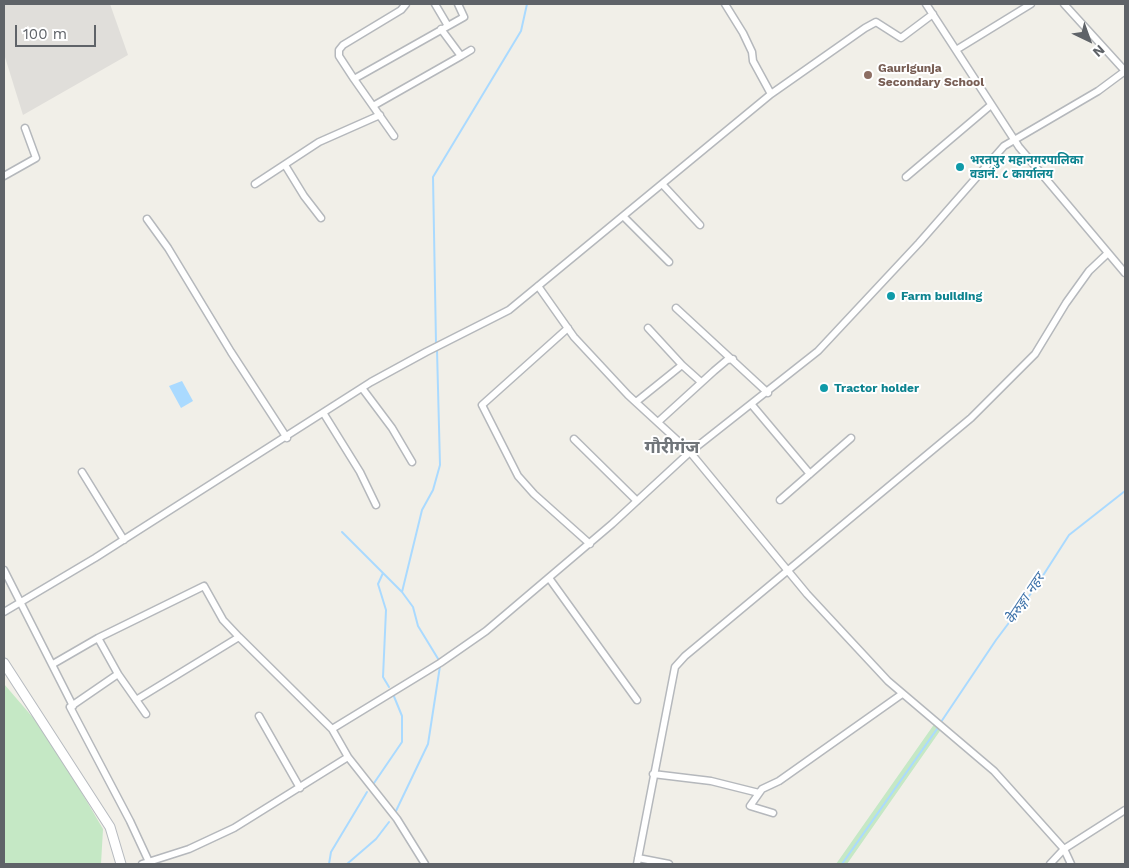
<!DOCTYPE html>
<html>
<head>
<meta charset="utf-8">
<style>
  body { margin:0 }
  #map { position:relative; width:1129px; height:868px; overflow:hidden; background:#f1efe8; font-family:"Work Sans",sans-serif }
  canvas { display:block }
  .frame { position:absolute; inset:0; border:5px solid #5f6368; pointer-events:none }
  .north { position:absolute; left:1064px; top:15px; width:50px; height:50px; -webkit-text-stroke:4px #fff; paint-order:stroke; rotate:138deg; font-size:14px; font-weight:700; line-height:20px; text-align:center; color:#5f6368 }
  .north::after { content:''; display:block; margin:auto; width:18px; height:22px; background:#5f6368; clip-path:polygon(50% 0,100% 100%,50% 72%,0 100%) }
  .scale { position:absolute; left:15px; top:25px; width:81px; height:22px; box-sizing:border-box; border:2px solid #5f6368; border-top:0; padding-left:6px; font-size:15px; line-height:18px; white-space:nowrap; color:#5f6368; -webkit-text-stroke:4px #fff; paint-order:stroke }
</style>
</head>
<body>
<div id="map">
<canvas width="1129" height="868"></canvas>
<div class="frame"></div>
<div class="north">N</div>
<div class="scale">100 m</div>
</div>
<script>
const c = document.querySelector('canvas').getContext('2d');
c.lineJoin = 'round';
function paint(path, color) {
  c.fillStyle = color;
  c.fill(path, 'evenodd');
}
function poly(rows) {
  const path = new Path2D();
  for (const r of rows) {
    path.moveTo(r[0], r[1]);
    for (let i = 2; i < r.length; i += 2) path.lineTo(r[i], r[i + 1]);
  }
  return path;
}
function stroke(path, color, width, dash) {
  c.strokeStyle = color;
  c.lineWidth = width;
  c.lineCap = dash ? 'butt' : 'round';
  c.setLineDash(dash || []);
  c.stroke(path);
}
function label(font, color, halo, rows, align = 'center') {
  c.font = font + ' "Work Sans","Noto Sans Devanagari",sans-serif';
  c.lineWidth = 4;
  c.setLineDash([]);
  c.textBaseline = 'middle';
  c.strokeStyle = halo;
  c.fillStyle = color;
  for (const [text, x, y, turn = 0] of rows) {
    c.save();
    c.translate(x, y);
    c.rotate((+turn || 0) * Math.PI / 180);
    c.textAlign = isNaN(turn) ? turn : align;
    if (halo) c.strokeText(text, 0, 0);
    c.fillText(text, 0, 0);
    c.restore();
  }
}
paint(poly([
  [4,4,110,4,128,55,23,115,4,54]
]), '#e0deda');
paint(poly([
  [4,684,48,735,103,829,101,864,4,864],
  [935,723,942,728,847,864,836,864]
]), '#c5e8c5');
paint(poly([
  [182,381,193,401,181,408,169,386]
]), '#aadaff');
stroke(poly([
  [436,343,433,177,521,31,527,4],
  [342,532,402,592,413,607,418,626,440,662],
  [383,573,378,584,386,610,383,677,389,687],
  [402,592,422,510,433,490,440,465,437,350],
  [941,722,996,640,1035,588,1069,535,1125,491],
  [372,786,402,742,402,716,393,694],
  [395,813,428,744,440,666],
  [329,864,331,852,367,792],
  [347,864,376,839,389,822],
  [842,864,937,729]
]), '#aadaff', 2);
const minor = poly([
  [435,4,448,26],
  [725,4,743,33,752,52,753,61,771,94],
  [926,4,1019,147,1125,273],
  [1064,4,1125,71],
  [956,50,1031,4],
  [461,56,471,50],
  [354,79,464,17,458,4],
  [373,106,461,56,441,29],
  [394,136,354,79,339,56,339,50,343,45,401,10,406,4],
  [285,165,304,196,321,218],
  [4,176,36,158,25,128],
  [906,177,991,105],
  [255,184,319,142,380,115],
  [663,185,700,225],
  [623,216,669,262],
  [147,219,168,248,231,352,287,438],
  [538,286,574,337,628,395,690,452,807,594,888,681,994,771,1064,849,1071,864],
  [676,308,768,393],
  [568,328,482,405,518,476,534,494,590,544],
  [648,328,682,365],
  [362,388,392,428,412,462],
  [636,402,682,365,701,382],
  [752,405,810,474],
  [324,414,360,472,376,505],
  [658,422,714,371,727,360,733,359],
  [574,439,637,501],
  [82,472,124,540],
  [780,500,851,438],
  [4,570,73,706],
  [549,578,637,700],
  [4,612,95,558,371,382,426,352,509,310,771,94,865,28,876,22,901,38,933,14],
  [98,638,118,674],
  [53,664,98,638,204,586,223,620,239,637],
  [136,700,239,637,332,729],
  [146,714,118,674,70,707,130,821,150,864],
  [259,716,300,788],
  [348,757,397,819,425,864],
  [653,774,711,781,759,793],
  [773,813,750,806,762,789,779,781,902,694],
  [638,858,669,864],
  [142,864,189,849,234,828,348,757,332,729,440,663,486,631,612,524,690,452,818,351,919,243,1004,146,1098,91,1125,71],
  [637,864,675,667,685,656,971,418,1035,354,1066,303,1089,271,1108,253],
  [1050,864,1064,849,1125,810]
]);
const secondary = poly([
  [4,663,110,827,121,864]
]);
stroke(minor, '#b5b8bc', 9);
stroke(secondary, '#b6babf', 11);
stroke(minor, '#fff', 6);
stroke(secondary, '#fff', 9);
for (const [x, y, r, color] of [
  [868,75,5,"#8d6e63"],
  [960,167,5,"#0f9aa8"],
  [891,296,5,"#0f9aa8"],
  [824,388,5,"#0f9aa8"]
]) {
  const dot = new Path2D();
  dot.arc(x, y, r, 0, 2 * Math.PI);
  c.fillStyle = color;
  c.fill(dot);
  stroke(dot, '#fff', 2);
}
label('bold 12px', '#785e54', '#fff', [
  ["Gaurigunja",878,68],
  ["Secondary School",878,82]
], 'left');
label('bold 12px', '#0d838f', '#fff', [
  ["भरतपुर महानगरपालिका",970,160],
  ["वडानं. ८ कार्यालय",970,174],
  ["Farm building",901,296],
  ["Tractor holder",834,388]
], 'left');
label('italic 14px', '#4174aa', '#fff', [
  ["केेरुङ्गा नहर",1025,599,-56]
]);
label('bold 18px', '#70757a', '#fff', [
  ["गौरीगंज",672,448]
]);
</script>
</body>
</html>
